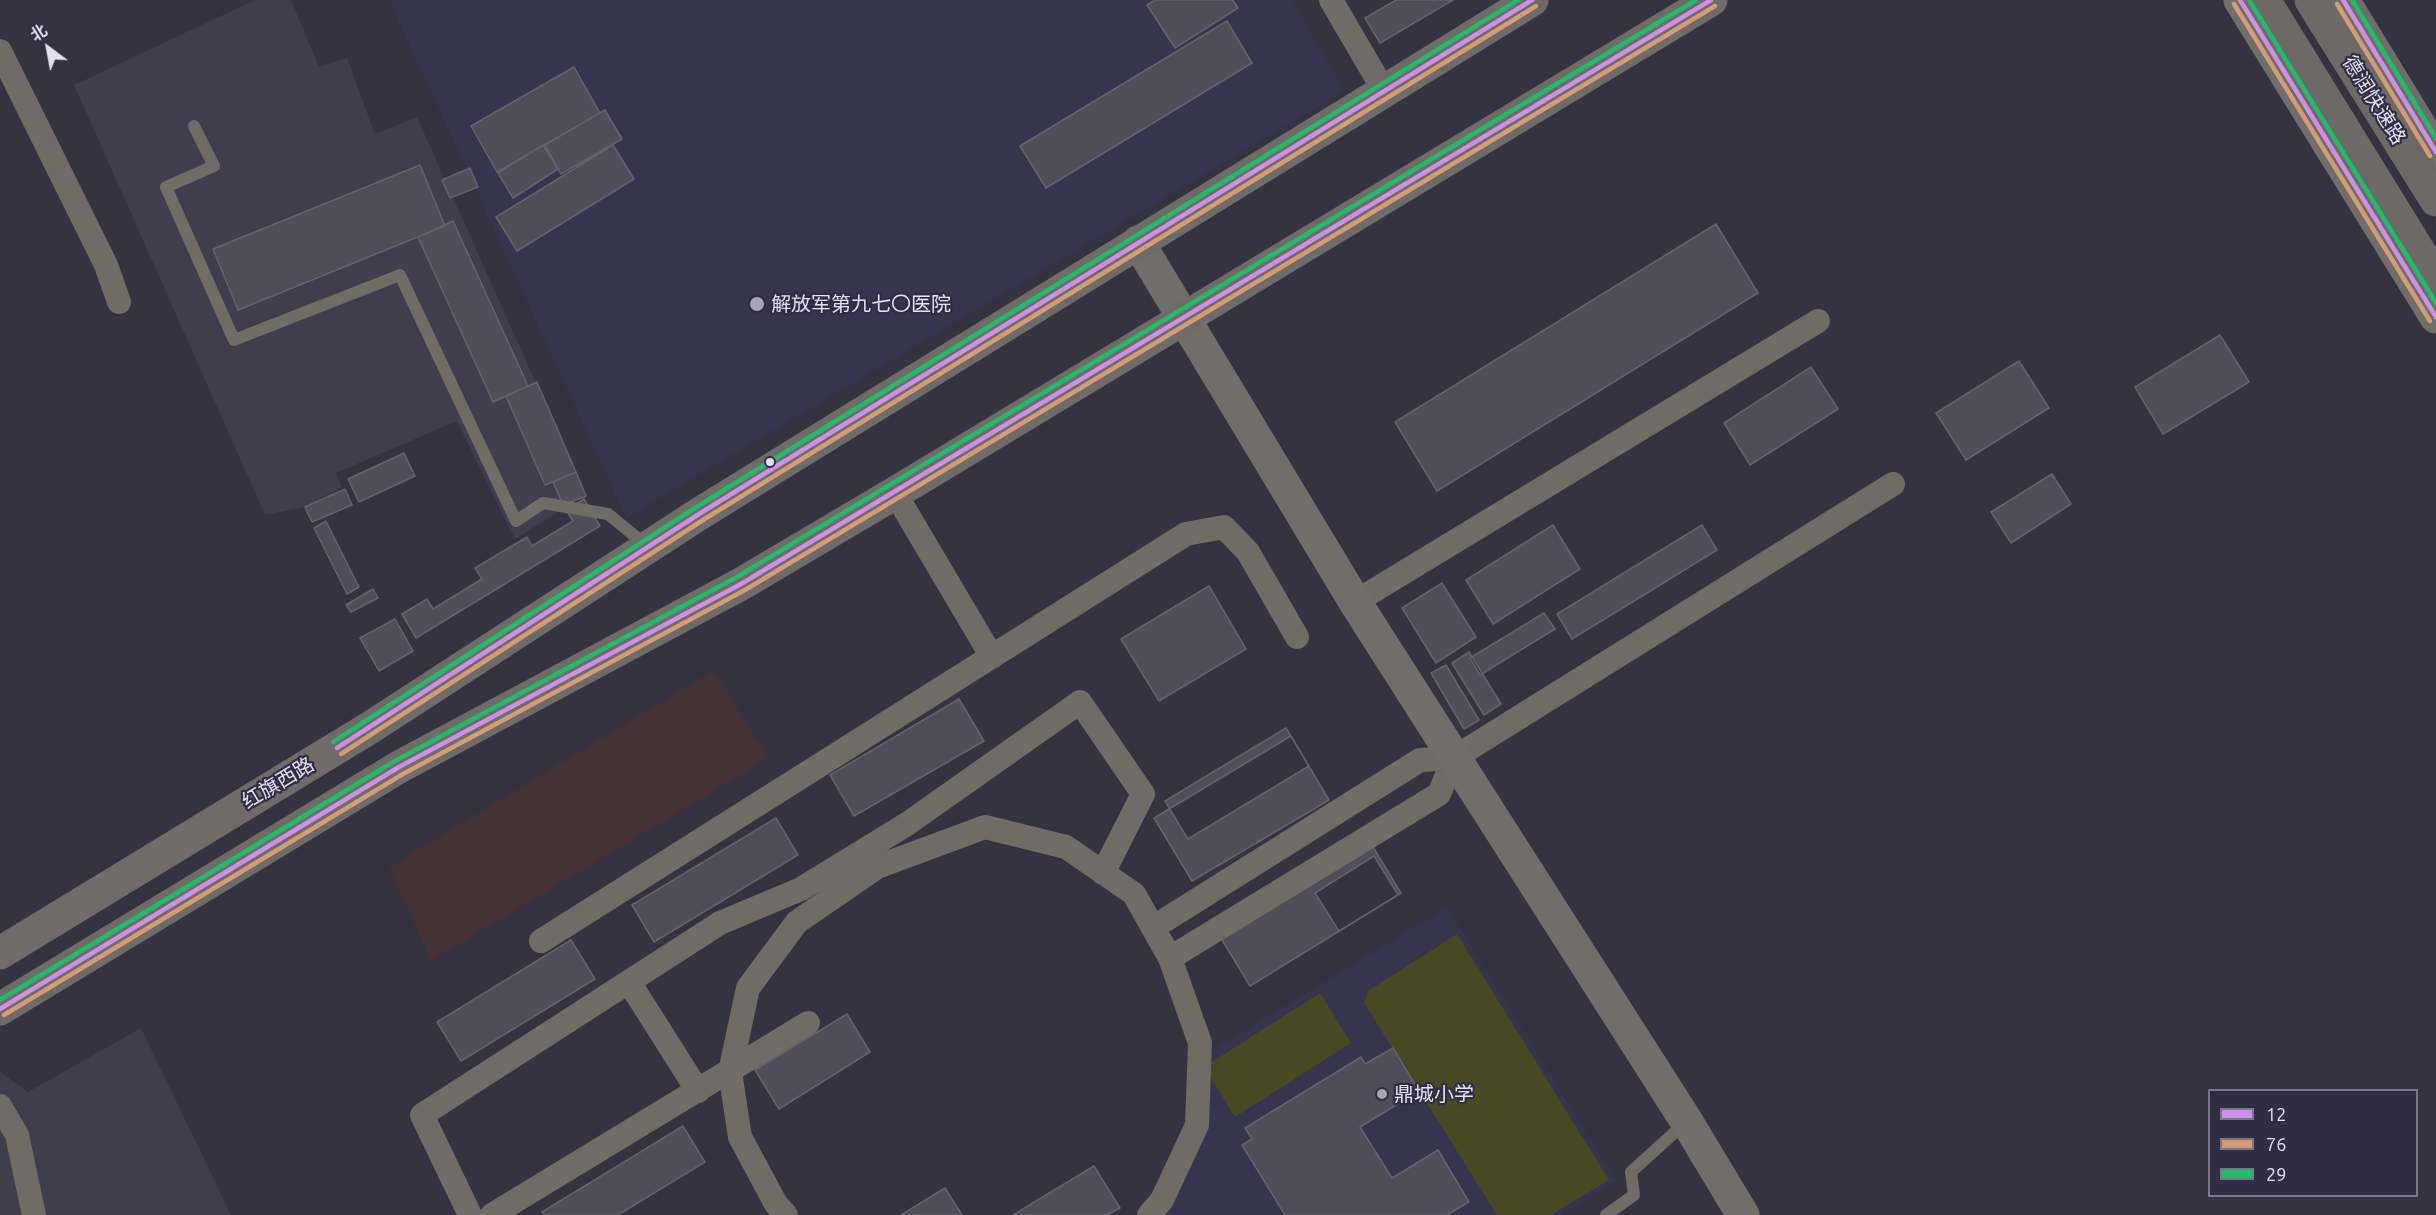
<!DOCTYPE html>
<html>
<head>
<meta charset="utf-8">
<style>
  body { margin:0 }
  #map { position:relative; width:2436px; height:1215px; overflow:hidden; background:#34333f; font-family:Ubuntu,"Noto Sans SC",sans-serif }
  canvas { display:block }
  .legend { position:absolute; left:2208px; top:1089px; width:210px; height:108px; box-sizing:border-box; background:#312e44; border:2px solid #787689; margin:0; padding:8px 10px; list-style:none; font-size:18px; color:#e3e1f0 }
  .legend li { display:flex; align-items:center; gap:12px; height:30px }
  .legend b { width:30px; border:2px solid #787689 }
  .north { position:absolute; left:18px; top:18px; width:60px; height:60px; -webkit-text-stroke:4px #312e44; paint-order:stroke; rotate:328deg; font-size:16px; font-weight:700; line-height:24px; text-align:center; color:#e3e1f0 }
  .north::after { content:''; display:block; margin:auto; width:21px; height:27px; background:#e3e1f0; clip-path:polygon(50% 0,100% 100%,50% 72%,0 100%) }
</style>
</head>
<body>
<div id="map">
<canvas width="2436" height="1215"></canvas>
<ul class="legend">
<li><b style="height:8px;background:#ce8fe9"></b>12</li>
<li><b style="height:8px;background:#d39c74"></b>76</li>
<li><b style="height:8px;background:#20bc6c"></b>29</li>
</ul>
<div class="north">北</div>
</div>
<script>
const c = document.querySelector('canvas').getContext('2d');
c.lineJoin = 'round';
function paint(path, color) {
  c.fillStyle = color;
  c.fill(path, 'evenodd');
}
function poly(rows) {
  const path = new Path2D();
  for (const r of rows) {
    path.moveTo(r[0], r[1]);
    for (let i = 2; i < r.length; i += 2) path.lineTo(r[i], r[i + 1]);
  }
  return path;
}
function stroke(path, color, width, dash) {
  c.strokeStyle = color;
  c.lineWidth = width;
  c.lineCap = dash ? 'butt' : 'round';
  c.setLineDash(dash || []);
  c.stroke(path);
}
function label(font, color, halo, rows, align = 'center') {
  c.font = font + ' Ubuntu,"Noto Sans SC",sans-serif';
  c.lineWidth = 4.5;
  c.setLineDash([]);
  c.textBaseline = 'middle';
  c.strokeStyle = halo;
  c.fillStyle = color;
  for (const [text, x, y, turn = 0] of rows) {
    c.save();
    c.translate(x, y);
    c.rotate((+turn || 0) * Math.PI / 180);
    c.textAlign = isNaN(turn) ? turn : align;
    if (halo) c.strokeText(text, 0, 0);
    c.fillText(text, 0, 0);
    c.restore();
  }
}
paint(poly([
  [714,670,769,758,431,961,389,867]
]), '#443336');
paint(poly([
  [255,0,291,0,319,67,347,58,375,134,417,117,586,495,515,539,457,421,336,473,342,487,305,507,265,515,74,85],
  [141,1028,231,1215,0,1215,0,1072,28,1092]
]), '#403d4d');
paint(poly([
  [389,0,1292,0,1345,91,626,518],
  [1447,907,1616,1181,1561,1215,1164,1215,1183,1187,1201,1132,1201,1057]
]), '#37344e');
paint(poly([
  [1457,934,1609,1180,1551,1215,1497,1215,1364,1003,1368,991],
  [1320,993,1351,1043,1235,1117,1204,1067]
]), '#474922');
const building = poly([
  [1155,0,1233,0,1238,8,1175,48,1147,5,1155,0],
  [1396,0,1453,0,1380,43,1365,18,1396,0],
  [1227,21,1252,63,1046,188,1020,146,1227,21],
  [574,67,600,113,497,172,471,126,574,67],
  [605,110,622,139,561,174,545,145,605,110],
  [543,145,558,169,513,198,498,173,543,145],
  [613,145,634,179,517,251,496,217,613,145],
  [420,165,445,226,238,310,213,249,420,165],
  [470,168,478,187,450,198,442,180,470,168],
  [453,221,528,386,493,402,418,237,453,221],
  [1716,224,1758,293,1437,491,1395,422,1716,224],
  [2220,335,2249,382,2163,434,2135,387,2220,335],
  [2019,361,2049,408,1966,460,1936,413,2019,361],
  [1811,367,1838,409,1750,465,1724,423,1811,367],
  [537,382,576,472,545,485,506,396,537,382],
  [404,453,415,476,359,502,348,479,404,453],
  [576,472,586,496,563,505,553,482,576,472],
  [2052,474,2071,504,2011,543,1991,512,2052,474],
  [345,489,352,505,312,522,305,507,345,489],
  [584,499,600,526,416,638,402,614,427,599,433,609,482,579,475,568,527,537,532,546,573,521,566,510,584,499],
  [326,521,359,587,347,594,314,528,326,521],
  [1553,525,1580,569,1493,624,1466,580,1553,525],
  [1702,525,1717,550,1572,639,1557,614,1702,525],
  [1442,583,1476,637,1436,663,1402,608,1442,583],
  [1209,586,1246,649,1159,701,1121,639,1209,586],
  [373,589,378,598,351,612,346,605,373,589],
  [1544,613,1555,629,1480,675,1470,658,1544,613],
  [395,619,413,651,379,671,360,638,395,619],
  [1469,652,1501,704,1484,715,1452,663,1469,652],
  [1446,665,1479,720,1464,729,1431,673,1446,665],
  [959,699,984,741,854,816,830,775,959,699],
  [1286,728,1309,766,1188,839,1165,801,1286,728],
  [1291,736,1329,800,1192,881,1154,818,1291,736],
  [776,818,798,855,654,942,632,905,776,818],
  [1370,842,1401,893,1250,986,1219,935,1370,842],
  [1374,856,1398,895,1339,931,1315,893,1374,856],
  [571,940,595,979,461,1061,437,1022,571,940],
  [847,1014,870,1052,779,1109,755,1070,847,1014],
  [1393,1048,1419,1091,1360,1127,1392,1178,1438,1150,1469,1202,1447,1215,1285,1215,1242,1145,1252,1139,1245,1128,1361,1057,1365,1064,1393,1048],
  [683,1126,705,1162,618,1215,544,1215,542,1212,683,1126],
  [1094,1166,1120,1208,1107,1215,1013,1215,1094,1166],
  [945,1188,962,1215,901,1215,945,1188]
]);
paint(building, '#504e59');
stroke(building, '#64626d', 1.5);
stroke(poly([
  [194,126,214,166,166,187,234,340,400,275,516,521,543,503,608,514,647,546],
  [1606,1215,1634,1195,1631,1172,1685,1123]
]), '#6f6b65', 12);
stroke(poly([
  [1331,0,1376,77],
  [0,51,106,265,119,302],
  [895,493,992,657],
  [1355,602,1818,321],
  [1154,927,1420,760,1454,758,1893,484],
  [541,941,1186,534,1224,527,1248,552,1297,637],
  [1170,958,1439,794,1454,758],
  [629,982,698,1091],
  [0,1106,17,1135,34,1215],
  [470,1215,422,1115,720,923,801,889,907,824,1080,702,1143,794,1103,873],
  [492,1215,808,1023],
  [786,1215,776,1204,740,1137,730,1072,748,988,797,922,877,867,985,827,1066,847,1134,894,1170,958,1200,1043,1197,1125,1162,1200,1149,1215]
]), '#6f6b65', 24);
stroke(poly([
  [2240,0,2436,317],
  [2343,0,2436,152],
  [1138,242,1355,602,1687,1122,1743,1215]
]), '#716e69', 33);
stroke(poly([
  [0,953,371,727,699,514,1532,0],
  [0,1009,399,767,741,584,895,493,1711,0]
]), '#706b69', 33);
stroke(poly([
  [2264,0,2436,279],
  [2311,0,2436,200]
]), '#6c6967', 33);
stroke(poly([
  [2240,0,2436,317],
  [2343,0,2436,152],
  [337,748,699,514,1532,0],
  [0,1009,399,767,741,584,1711,0]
]), '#ce8fe9', 4.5);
stroke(poly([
  [2234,4,2430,321],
  [2337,4,2430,156],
  [341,754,703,520,1536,6],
  [4,1015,403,774,745,590,1715,6]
]), '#d39c74', 4.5);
stroke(poly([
  [2249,0,2436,303],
  [2352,0,2436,138],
  [333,742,695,508,1518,0],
  [0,1000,395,761,737,577,1696,0]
]), '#20bc6c', 4.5);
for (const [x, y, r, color] of [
  [757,304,8,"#a6a4b2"],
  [770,462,5,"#e3e1f0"],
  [1382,1094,6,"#a6a4b2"]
]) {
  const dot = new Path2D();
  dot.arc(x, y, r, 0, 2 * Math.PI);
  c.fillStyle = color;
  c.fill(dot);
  stroke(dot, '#312e44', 2);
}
label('20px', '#e3e1f0', '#312e44', [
  ["德润快速路",2374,100,58],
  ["红旗西路",278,783,-31]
]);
label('20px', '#e3e1f0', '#312e44', [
  ["解放军第九七〇医院",771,304],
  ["鼎城小学",1394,1094]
], 'left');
</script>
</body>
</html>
